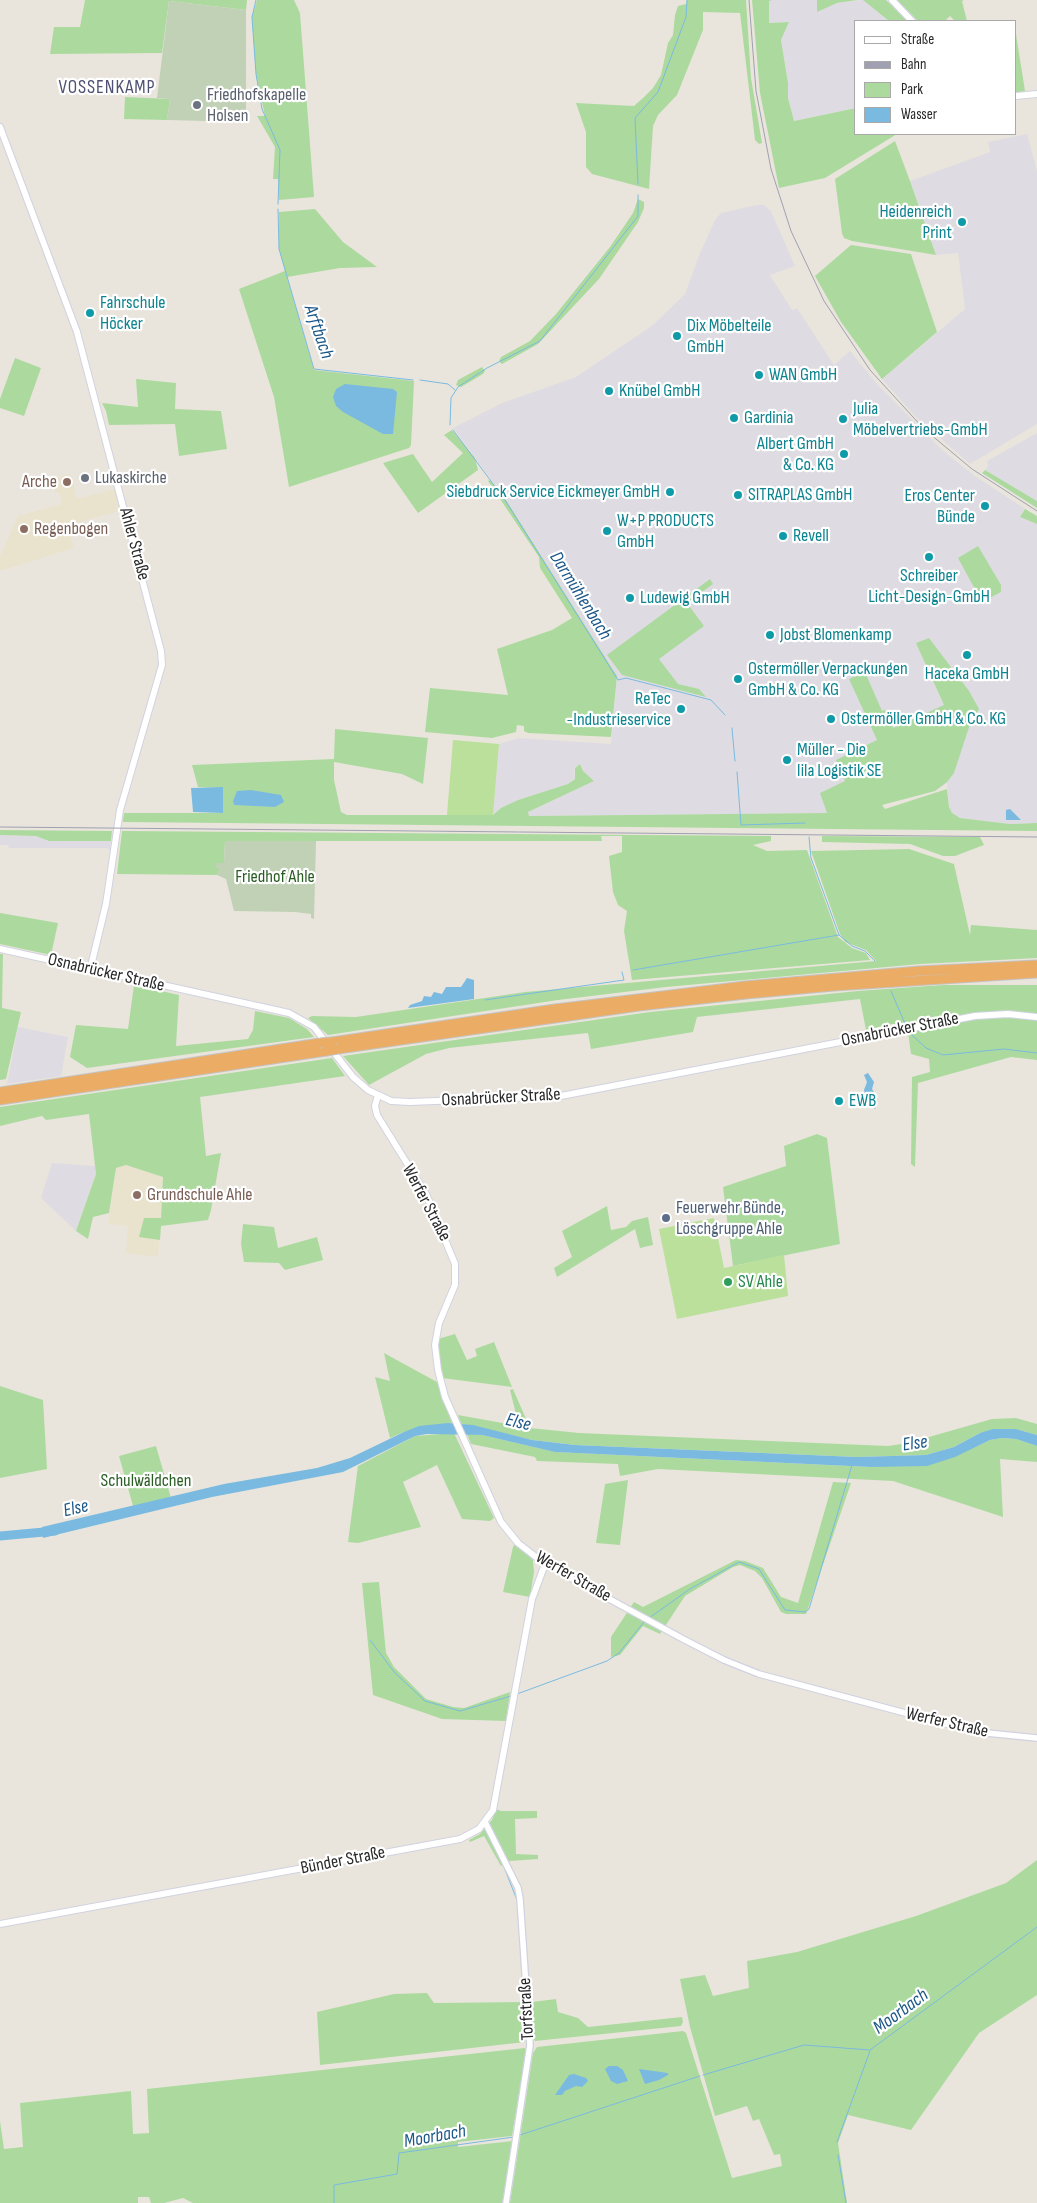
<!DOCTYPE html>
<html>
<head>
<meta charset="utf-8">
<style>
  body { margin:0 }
  #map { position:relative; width:1037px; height:2203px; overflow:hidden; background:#e9e5dc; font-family:"Sofia Sans Condensed",sans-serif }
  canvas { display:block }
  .legend { position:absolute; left:854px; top:20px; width:162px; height:115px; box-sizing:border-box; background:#fff; border:1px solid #a9a9a9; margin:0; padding:6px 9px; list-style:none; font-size:15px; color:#282828 }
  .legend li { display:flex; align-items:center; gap:10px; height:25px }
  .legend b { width:25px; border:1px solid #a9a9a9 }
</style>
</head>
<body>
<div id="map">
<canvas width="1037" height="2203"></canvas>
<ul class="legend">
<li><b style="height:6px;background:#fff"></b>Straße</li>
<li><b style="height:6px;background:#9fa0b1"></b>Bahn</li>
<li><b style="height:14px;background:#acda9e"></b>Park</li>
<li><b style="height:14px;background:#7abae0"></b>Wasser</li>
</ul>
</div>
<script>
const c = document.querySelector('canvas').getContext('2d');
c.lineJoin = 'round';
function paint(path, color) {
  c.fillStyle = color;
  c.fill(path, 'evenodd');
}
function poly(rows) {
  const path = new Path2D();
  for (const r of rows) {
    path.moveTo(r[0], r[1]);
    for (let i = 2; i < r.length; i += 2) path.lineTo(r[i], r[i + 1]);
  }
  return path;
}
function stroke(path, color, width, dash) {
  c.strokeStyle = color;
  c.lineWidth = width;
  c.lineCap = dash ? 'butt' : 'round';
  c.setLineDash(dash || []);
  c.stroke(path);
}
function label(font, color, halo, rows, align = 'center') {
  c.font = font + ' "Sofia Sans Condensed",sans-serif';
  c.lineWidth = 4.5;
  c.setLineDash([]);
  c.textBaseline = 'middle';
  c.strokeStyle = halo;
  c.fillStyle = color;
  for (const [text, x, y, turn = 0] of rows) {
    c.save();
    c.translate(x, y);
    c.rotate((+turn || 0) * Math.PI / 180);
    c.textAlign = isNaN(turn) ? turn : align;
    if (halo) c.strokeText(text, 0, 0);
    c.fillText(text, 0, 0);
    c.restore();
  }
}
paint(poly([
  [769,0,817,0,817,11,837,3,863,0,889,21,856,21,856,108,794,121,788,98,788,83,781,40,789,22,769,23],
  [1027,134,1037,171,1037,424,970,464,916,417,882,379,965,309,958,253,936,255,910,181,990,152,988,142],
  [756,205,764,205,771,211,795,266,770,275,792,310,797,308,834,365,850,351,877,384,941,449,975,476,1025,509,1020,517,1037,524,1037,823,1010,824,960,818,952,813,949,807,947,783,935,791,840,813,529,816,528,812,594,781,583,771,580,764,574,768,575,778,568,784,518,800,501,808,493,815,499,744,519,738,611,744,617,676,506,500,453,428,502,403,576,377,653,325,685,294,700,253,715,220,721,213],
  [1037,433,1037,501,985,470,988,466,987,461],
  [0,835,36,836,49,841,111,841,110,850,107,848,9,848,8,845,0,845],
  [18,1027,68,1037,61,1076,7,1084],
  [52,1163,95,1166,96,1174,76,1231,41,1198]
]), '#dedce2');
paint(poly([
  [71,474,77,499,115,489,120,511,67,525,74,548,0,571,0,556,18,516,62,504,59,492,55,493,52,479],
  [126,1165,163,1177,158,1257,126,1253,128,1226,108,1224,116,1168]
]), '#e9e3cd');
paint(poly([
  [85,0,247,0,246,10,169,1,162,53,50,54,54,27,80,27],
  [257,0,294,0,300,13,314,197,279,200,278,179,273,179,275,147,257,116,265,116,256,74,252,17],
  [687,0,746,0,751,78,762,143,759,144,755,140,740,13,703,12,703,30,677,95,658,115,653,126,649,189,592,174,586,167,586,132,576,103,634,106,643,98,653,88,661,75,668,43,673,35,675,15,678,6,686,4],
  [752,0,772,0,769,1,769,23,789,22,781,40,788,83,788,98,794,121,856,108,856,134,897,134,825,178,779,188,760,93],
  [817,0,858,0,837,3,817,12],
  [863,0,886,0,907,21,889,21],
  [897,0,964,0,962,1,967,21,955,21,950,16,945,21,918,21],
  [1016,34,1025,91,1016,93],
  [125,97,170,99,167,120,124,119],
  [895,141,910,181,936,255,852,241,844,238,842,233,835,179],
  [638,199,644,202,644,208,638,222,599,279,538,344,502,364,499,361,501,357,530,341,556,314,610,247,633,213],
  [315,209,343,242,377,267,340,268,287,277,314,370,414,381,411,445,409,448,289,487,274,397,239,289,285,271,279,249,279,212],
  [851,245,911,254,937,332,882,379,841,322,815,276],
  [15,358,41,368,24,416,0,408,0,399],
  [482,367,485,371,483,374,461,387,456,385,458,380],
  [136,379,176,383,175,409,221,411,227,449,179,456,175,424,109,425,106,411,102,403,138,407],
  [452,430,475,458,478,470,418,513,383,463,413,454,432,482,463,453,444,435],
  [985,470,1037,501,1037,508,982,473],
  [490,480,506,500,617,676,611,737,528,733,524,731,524,726,517,725,516,732,492,738,425,732,430,688,508,695,497,649,552,630,572,618,540,568,539,557,488,481],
  [1025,509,1037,516,1037,524,1020,517],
  [978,546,1001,585,1001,592,982,602,958,558],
  [710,579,713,584,687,603,704,626,659,659,678,684,699,689,706,697,622,675,607,655],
  [929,638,969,691,979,709,970,724,954,773,947,782,935,791,882,805,885,809,947,789,949,807,952,813,960,818,1010,824,1037,823,1037,831,123,822,123,820,124,813,223,813,223,788,198,787,192,765,334,759,335,729,428,738,423,784,402,774,334,762,334,780,341,812,347,815,493,815,501,808,518,800,568,784,575,779,575,768,580,764,583,771,594,781,528,812,529,816,827,813,820,793,845,781,836,760,877,740,849,679,865,672,882,711,885,710,893,728,944,705,916,643],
  [0,830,112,831,111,841,49,841,36,836,0,835],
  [122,831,771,836,771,841,753,845,767,851,807,850,838,937,852,948,866,953,870,960,632,980,624,931,627,911,618,905,613,892,609,856,622,852,622,836,601,836,602,841,225,841,224,863,216,863,220,868,217,875,117,874],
  [822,836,980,837,984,845,955,856,943,856,910,844,822,842],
  [909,849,954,864,970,935,971,925,1037,930,1037,958,920,964,666,987,558,1000,328,1035,308,1018,312,1016,356,1017,525,992,876,961,866,950,845,942,840,934,811,851],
  [0,913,58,923,51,955,0,944],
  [0,954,3,954,2,1008,21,1012,6,1079,0,1080],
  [134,985,179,995,176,1046,248,1039,253,1030,255,1011,289,1018,307,1029,314,1037,87,1068,70,1057,76,1025,128,1029],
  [943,985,1037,985,1037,1060,1011,1057,918,1083,915,1167,911,1164,912,1077,930,1072,929,1059,911,1054,907,1025,892,1024,866,1030,860,999,697,1017,693,1032,591,1049,588,1033,449,1048,426,1054,369,1085,343,1056,650,1012,858,991],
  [332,1058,345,1076,200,1097,206,1156,221,1153,211,1210,208,1220,161,1226,160,1240,139,1237,144,1218,161,1218,163,1177,126,1165,116,1168,109,1213,93,1217,88,1239,76,1231,96,1174,89,1114,46,1120,42,1116,0,1126,0,1107],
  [817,1134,827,1138,840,1244,733,1266,723,1187,786,1166,784,1146],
  [607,1206,611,1230,626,1227,632,1221,648,1217,653,1245,640,1248,635,1229,557,1277,554,1268,572,1257,562,1231],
  [243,1224,274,1227,278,1248,317,1237,323,1260,285,1270,279,1263,244,1262,241,1244],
  [455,1334,467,1360,477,1356,475,1349,494,1342,512,1387,442,1378,438,1362,438,1339],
  [384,1353,437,1382,452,1423,404,1432,390,1438,375,1377,390,1381],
  [0,1386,43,1400,47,1469,0,1478],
  [513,1389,530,1428,579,1433,888,1446,908,1443,992,1419,1016,1418,1037,1424,1037,1435,1016,1429,980,1433,954,1447,926,1455,857,1457,575,1445,532,1440,461,1424,458,1415,519,1426,510,1390],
  [454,1433,494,1518,490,1521,462,1519,437,1465,403,1482,421,1527,358,1543,348,1542,358,1466,415,1436],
  [467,1434,482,1435,556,1452,871,1467,973,1448,990,1440,1002,1438,1016,1439,1037,1446,1037,1462,1000,1459,1003,1517,893,1481,658,1469,620,1476,618,1464,537,1461,535,1457,471,1444],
  [156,1446,171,1498,133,1506,119,1456],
  [628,1480,620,1545,596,1543,605,1484],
  [833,1482,851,1483,806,1614,786,1614,781,1612,762,1578,755,1571,740,1565,733,1567,685,1596,660,1634,643,1626,620,1655,611,1657,611,1637,634,1602,643,1607,736,1560,745,1561,763,1568,781,1597,798,1603],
  [515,1544,533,1560,534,1572,530,1597,503,1592,513,1547],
  [379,1582,386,1653,394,1667,426,1699,453,1707,464,1708,510,1692,506,1721,442,1719,373,1695,362,1583],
  [496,1809,501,1811,537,1811,537,1818,515,1819,516,1854,538,1855,538,1859,510,1861,501,1866,484,1836,470,1842,469,1840,480,1834,492,1820],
  [1037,1860,1037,1995,979,2033,911,2130,848,2115,838,2143,847,2203,510,2203,533,2053,537,2047,683,2031,686,2033,732,2178,782,2166,780,2154,774,2155,759,2119,753,2121,747,2106,715,2116,690,2027,680,1979,705,1975,713,1996,749,1988,747,1961,797,1952,916,1916,1006,1883],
  [427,1993,434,2003,523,2002,525,2042,320,2065,317,2012,394,1994],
  [556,1999,558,2012,578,2018,588,2027,682,2017,683,2022,681,2026,535,2041,533,2038,532,2002],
  [525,2048,526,2051,512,2136,458,2142,458,2147,513,2141,502,2203,193,2203,183,2198,164,2203,151,2203,149,2197,138,2197,138,2203,0,2203,0,2121,4,2149,23,2147,20,2103,131,2091,133,2134,149,2133,147,2089]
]), '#acda9e');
paint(poly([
  [169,1,246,10,246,122,167,120,170,99,157,98],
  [225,841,316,841,314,919,311,918,311,914,295,912,234,911,226,879,217,875,220,868,216,868,216,863,224,863]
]), '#c0d1b5');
paint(poly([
  [453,740,499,744,493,815,447,815],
  [714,1218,724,1268,784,1255,788,1296,677,1319,659,1229]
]), '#bbe09b');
paint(poly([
  [345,384,393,389,397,392,393,434,383,434,343,412,336,406,333,397,336,389],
  [223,787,223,813,193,812,191,788],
  [251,790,281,795,284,802,275,807,234,805,233,801,237,791],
  [1010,809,1021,820,1006,820,1006,810],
  [467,978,474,980,474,999,408,1008,410,1005,422,1001,424,996,431,997,434,992,442,994,446,987,461,987],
  [868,1073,874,1082,872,1089,876,1095,878,1102,875,1109,872,1106,873,1100,865,1094,864,1090,867,1082,864,1075],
  [448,1423,473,1425,532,1440,575,1445,857,1457,926,1455,954,1447,980,1433,993,1429,1016,1429,1037,1435,1037,1446,1016,1439,1002,1438,990,1440,955,1457,927,1466,871,1467,555,1452,482,1435,427,1434,415,1436,343,1472,212,1497,43,1538,42,1527,224,1484,317,1468,350,1458,404,1432,419,1426],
  [609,2066,617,2066,623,2070,628,2081,617,2084,611,2081,605,2069],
  [639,2069,668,2073,668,2075,659,2080,645,2084],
  [574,2074,586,2078,588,2081,582,2087,576,2086,565,2091,562,2095,555,2095,569,2075]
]), '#7abae0');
stroke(poly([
  [256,0,252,17,256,74,262,109,280,150,278,204],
  [638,184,635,118,658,92,686,17,687,0],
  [278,209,279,249,314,369,413,380],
  [420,380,448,384,455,390],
  [450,425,451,398,458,387,487,368,540,341,638,216,638,195],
  [453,430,505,500,618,680,626,678,711,700,725,715],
  [732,728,735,761],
  [737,772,741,825,805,823],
  [809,837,811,858,839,935,852,946,865,951,875,961],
  [633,970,839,935],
  [891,991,906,1026],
  [485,1000,624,980,622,972],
  [912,1035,926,1048,943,1055,1004,1049,1037,1053],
  [649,1618,690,1589,739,1562,759,1569,785,1610,805,1612,809,1609,852,1465],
  [370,1640,395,1673,425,1701,460,1711,511,1696],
  [517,1694,607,1661,619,1653,644,1622],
  [504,1867,517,1900],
  [525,2011,527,2040],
  [703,2075,804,2045,870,2050,1037,1927],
  [520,2135,700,2076],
  [837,2142,870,2051],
  [838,2155,846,2203],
  [334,2203,334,2185,397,2174,399,2153,514,2137]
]), '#7abae0', 1);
stroke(poly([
  [0,1536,55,1531]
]), '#7abae0', 9);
const tertiary = poly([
  [545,1564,683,1639,724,1660,759,1674,950,1725,987,1733,1037,1738],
  [485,1822,518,1888,520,1899,530,2045,506,2203]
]);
const secondary = poly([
  [892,0,912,21],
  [1016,96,1037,94],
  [0,127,77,332,161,651,162,665,120,810,106,904,90,970],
  [0,949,289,1013,314,1027,353,1077,368,1090,391,1101,410,1102,561,1096,975,1016,1008,1014,1037,1017],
  [0,1924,460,1839,479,1829,493,1810,532,1599,545,1564,518,1543,501,1522,445,1397,438,1370,435,1345,439,1323,455,1285,455,1264,426,1194,377,1115,375,1106,378,1095]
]);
const motorway = poly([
  [332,1042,555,1009,745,986,919,971,1037,965],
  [338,1049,639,1006,746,994,834,986,1037,973],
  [0,1092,320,1043],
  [0,1100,326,1051]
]);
stroke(tertiary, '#d1d2e0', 8);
stroke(secondary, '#d1d2e0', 8);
stroke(motorway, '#c3c3c3', 11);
stroke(tertiary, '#fff', 5.5);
stroke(secondary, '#fff', 6);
stroke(motorway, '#ebad65', 9);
stroke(poly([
  [749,0,756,91,771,169,791,231,824,301,870,370,924,429,972,469,1037,511],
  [0,827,1037,837]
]), '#9fa0b1', 1);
const motorwayBridge = poly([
  [320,1043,332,1042],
  [326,1051,338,1049]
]);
stroke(motorwayBridge, '#c3c3c3', 11, []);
stroke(motorwayBridge, '#ebad65', 9);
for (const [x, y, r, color] of [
  [197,105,5,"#6b7280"],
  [962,222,5,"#0f9aa8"],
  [90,313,5,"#0f9aa8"],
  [677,336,5,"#0f9aa8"],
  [759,375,5,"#0f9aa8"],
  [609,391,5,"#0f9aa8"],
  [734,418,5,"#0f9aa8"],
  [843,419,5,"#0f9aa8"],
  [844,454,5,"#0f9aa8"],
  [85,478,5,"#6b7280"],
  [67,482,5,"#8d6e63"],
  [670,492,5,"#0f9aa8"],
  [738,495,5,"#0f9aa8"],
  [985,506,5,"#0f9aa8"],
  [24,529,5,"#8d6e63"],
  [607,531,5,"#0f9aa8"],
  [783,536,5,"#0f9aa8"],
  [929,557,5,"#0f9aa8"],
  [630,598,5,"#0f9aa8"],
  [770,635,5,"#0f9aa8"],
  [967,655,5,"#0f9aa8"],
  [738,679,5,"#0f9aa8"],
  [681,709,5,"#0f9aa8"],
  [831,719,5,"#0f9aa8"],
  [787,760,5,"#0f9aa8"],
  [839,1101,5,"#0f9aa8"],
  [137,1195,5,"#8d6e63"],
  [666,1218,5,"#5c6f8a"],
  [728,1282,5,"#2e9e5b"]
]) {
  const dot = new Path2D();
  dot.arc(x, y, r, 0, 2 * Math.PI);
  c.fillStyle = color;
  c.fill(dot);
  stroke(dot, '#fff', 2);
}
label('18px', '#5b616d', '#fff', [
  ["Friedhofskapelle",207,95],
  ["Holsen",207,116],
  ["Lukaskirche",95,478]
], 'left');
label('18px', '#0d838f', '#fff', [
  ["Heidenreich",952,212,"right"],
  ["Print",952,233,"right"],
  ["Fahrschule",100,303],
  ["Höcker",100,324],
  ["Dix Möbelteile",687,326],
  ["GmbH",687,347],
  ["WAN GmbH",769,375],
  ["Knübel GmbH",619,391],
  ["Julia",853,409],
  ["Möbelvertriebs-GmbH",853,430],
  ["Gardinia",744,418],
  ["Albert GmbH",834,444,"right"],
  ["& Co. KG",834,465,"right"],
  ["Siebdruck Service Eickmeyer GmbH",660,492,"right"],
  ["SITRAPLAS GmbH",748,495],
  ["Eros Center",975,496,"right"],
  ["Bünde",975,517,"right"],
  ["W+P PRODUCTS",617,521],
  ["GmbH",617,542],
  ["Revell",793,536],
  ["Schreiber",929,576,"center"],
  ["Licht-Design-GmbH",929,597,"center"],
  ["Ludewig GmbH",640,598],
  ["Jobst Blomenkamp",780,635],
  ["Ostermöller Verpackungen",748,669],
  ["GmbH & Co. KG",748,690],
  ["Haceka GmbH",967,674,"center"],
  ["ReTec",671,699,"right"],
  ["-Industrieservice",671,720,"right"],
  ["Ostermöller GmbH & Co. KG",841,719],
  ["Müller - Die",797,750],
  ["lila Logistik SE",797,771],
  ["EWB",849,1101]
], 'left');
label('18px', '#785e54', '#fff', [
  ["Arche",57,482,"right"],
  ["Regenbogen",34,529],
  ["Grundschule Ahle",147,1195]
], 'left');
label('18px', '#282828', '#fff', [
  ["Ahler Straße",134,544,75],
  ["Osnabrücker Straße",106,973,13],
  ["Osnabrücker Straße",900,1030,-11],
  ["Osnabrücker Straße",501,1098,-3],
  ["Werfer Straße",426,1203,62],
  ["Werfer Straße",573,1577,30],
  ["Werfer Straße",947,1723,13],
  ["Bünder Straße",343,1861,-11],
  ["Torfstraße",527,2009,-93]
]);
label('18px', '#285c22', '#fff', [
  ["Friedhof Ahle",275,877],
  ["Schulwäldchen",146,1481]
]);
label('18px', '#4e5e75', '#fff', [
  ["Feuerwehr Bünde,",676,1208],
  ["Löschgruppe Ahle",676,1229]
], 'left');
label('18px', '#27864d', '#fff', [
  ["SV Ahle",738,1282]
], 'left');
c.letterSpacing = '1px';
label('19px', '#4e5173', '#fff', [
  ["VOSSENKAMP",107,88]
]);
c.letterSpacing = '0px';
label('italic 19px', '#1c5888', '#fff', [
  ["Arftbach",318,332,71],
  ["Darmühlenbach",580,596,58],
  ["Else",518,1423,14],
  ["Else",915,1444,-8],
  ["Else",76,1509,-13],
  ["Moorbach",901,2012,-36],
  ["Moorbach",435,2137,-10]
]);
</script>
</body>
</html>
